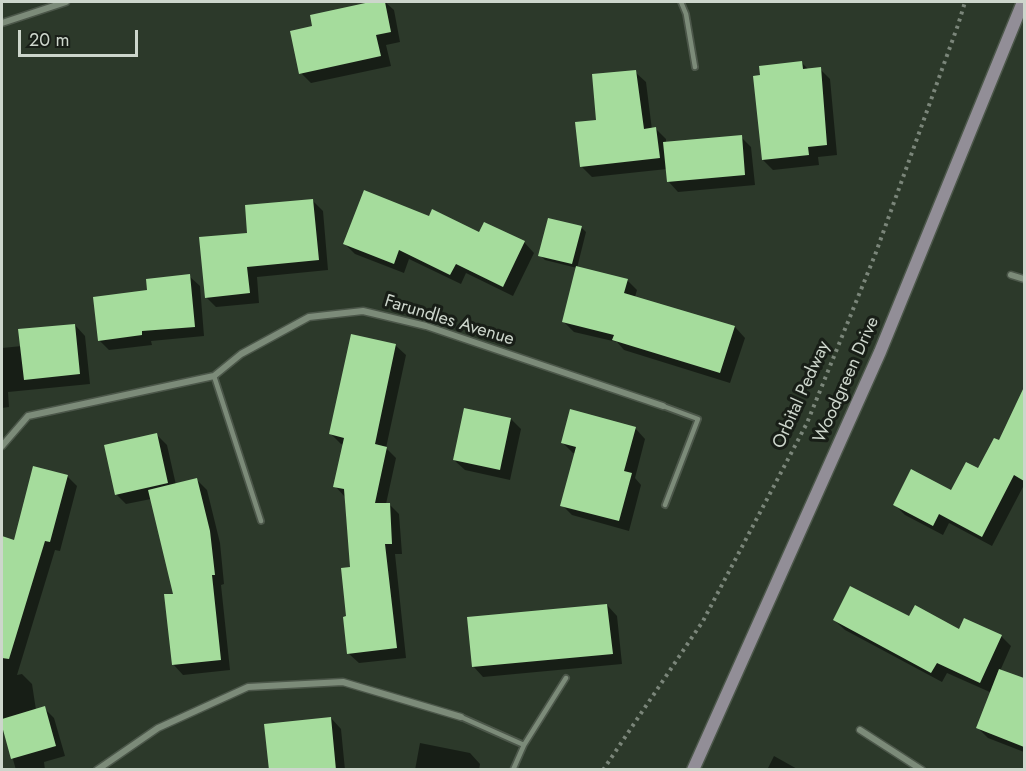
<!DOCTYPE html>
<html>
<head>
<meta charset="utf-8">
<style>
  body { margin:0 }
  #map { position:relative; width:1026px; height:771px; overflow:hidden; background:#2c392a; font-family:Jost,sans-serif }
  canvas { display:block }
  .frame { position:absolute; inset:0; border:3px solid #cdd6cc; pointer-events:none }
  .scale { position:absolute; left:18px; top:30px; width:120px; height:27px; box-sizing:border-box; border:3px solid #cdd6cc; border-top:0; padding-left:8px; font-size:18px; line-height:21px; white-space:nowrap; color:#cdd6cc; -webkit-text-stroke:4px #181e17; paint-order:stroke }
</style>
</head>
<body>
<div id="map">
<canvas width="1026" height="771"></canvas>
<div class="frame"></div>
<div class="scale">20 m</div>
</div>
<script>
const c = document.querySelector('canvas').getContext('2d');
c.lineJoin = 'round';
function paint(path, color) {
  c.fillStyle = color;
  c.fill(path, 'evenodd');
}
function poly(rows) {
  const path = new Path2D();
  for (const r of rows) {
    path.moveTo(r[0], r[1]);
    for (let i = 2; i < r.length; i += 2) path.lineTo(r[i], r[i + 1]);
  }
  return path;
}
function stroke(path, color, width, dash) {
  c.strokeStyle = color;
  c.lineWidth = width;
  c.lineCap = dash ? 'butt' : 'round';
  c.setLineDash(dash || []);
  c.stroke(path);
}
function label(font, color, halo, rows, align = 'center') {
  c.font = font + ' Jost,sans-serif';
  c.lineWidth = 6;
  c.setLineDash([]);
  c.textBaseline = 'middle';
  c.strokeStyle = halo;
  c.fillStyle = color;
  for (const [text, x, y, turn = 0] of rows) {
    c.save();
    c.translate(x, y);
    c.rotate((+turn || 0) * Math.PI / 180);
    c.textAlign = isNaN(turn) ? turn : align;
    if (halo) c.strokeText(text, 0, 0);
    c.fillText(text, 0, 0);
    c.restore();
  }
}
paint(poly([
  [377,2,385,2,394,10,400,42,386,45,391,66,311,83,301,73,313,27,311,16],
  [802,63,809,70,820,69,830,79,837,155,818,157,819,165,773,170,763,160],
  [635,72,646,82,652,130,656,129,666,139,666,143,741,137,751,147,755,185,678,192,668,181,667,169,592,177,582,167,598,121],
  [312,200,323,211,328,270,257,277,259,303,216,307,206,297,249,234],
  [581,227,586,232,577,268,627,280,637,290,635,297,735,327,745,338,730,383,624,350,617,342,574,332,563,321,577,268,545,260,540,255],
  [480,234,524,242,534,253,513,296,466,273,461,284,409,259,404,273,355,254,345,244],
  [189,276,200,286,204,336,151,341,152,345,109,350,99,340,149,292],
  [75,325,85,336,90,384,8,392,9,407,2,408,2,348,22,346],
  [395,345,406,355,386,448,396,458,386,504,389,504,399,514,402,554,395,554,406,658,359,663,348,653,348,618,351,569,345,497,335,486,344,445,341,444,331,434],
  [1024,390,1024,485,992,546,949,523,943,535,905,515,894,504,952,492,978,470,1000,442],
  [511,419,521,429,510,480,465,470,454,460],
  [635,428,645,439,635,478,641,485,629,531,572,515,562,505,576,454,573,453,562,442],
  [157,435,167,445,176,485,197,480,207,490,220,543,224,584,221,585,230,670,183,675,173,664,174,595,151,499,126,504,116,494],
  [67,476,77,486,60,551,55,550,17,675,22,674,32,684,36,710,44,708,54,718,65,756,44,762,45,770,16,770,2,721,2,538,15,542],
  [607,605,617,616,622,664,483,677,473,666],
  [910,618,960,632,1001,636,1011,646,1000,671,1024,680,1024,752,988,738,978,728,992,693,947,673,942,682,845,630,834,620],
  [331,718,341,729,345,770,270,770],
  [420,743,470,753,480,764,479,770,415,770],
  [774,756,799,770,767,770]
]), '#0007');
paint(poly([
  [370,2,385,2,391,32,376,35,381,56,299,74,290,31,312,26,310,15],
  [802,61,803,69,821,67,827,145,808,147,809,155,762,160,753,76,760,75,759,66],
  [636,70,644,129,656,127,660,158,580,167,575,122,596,120,592,74],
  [742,135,745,175,667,182,663,142],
  [364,190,429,216,432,209,479,232,484,222,525,241,503,287,456,264,450,275,399,250,394,264,343,244],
  [313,199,319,260,247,267,250,293,205,298,199,237,247,233,245,205],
  [548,218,582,226,572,264,538,256],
  [576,266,628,279,624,293,735,326,720,373,612,340,614,335,562,322],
  [190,274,195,327,142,331,142,335,98,341,93,297,147,290,146,279],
  [75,324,80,374,24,380,18,329],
  [351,334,396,344,375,444,387,447,375,503,390,503,392,544,385,544,397,648,347,654,343,617,346,616,341,568,350,567,344,489,333,487,344,438,329,434],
  [1024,387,1024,481,1014,475,982,537,939,514,933,526,893,505,911,469,951,490,966,462,978,468,994,438,999,440],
  [464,408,511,418,500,470,453,460],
  [570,409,636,427,624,471,632,473,619,521,560,506,576,447,561,443],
  [157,433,168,483,115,495,104,445],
  [33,466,68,475,50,542,45,541,9,659,2,658,2,536,14,540],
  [197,478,210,531,215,575,212,575,221,660,172,665,164,594,173,594,148,490],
  [850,586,909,616,915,605,959,629,964,618,1002,635,980,683,937,663,931,673,833,620],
  [607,604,613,654,472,667,467,617],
  [999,669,1024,678,1024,747,976,728],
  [45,706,56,746,11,759,2,726,2,719],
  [331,717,336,770,269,770,264,724]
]), '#a5dc9c');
const service = poly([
  [681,2,686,14,695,67],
  [214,376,261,521],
  [663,406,698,419,665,505],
  [461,717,524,745,566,678],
  [513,770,524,745]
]);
const minor = poly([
  [2,23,66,2],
  [1011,275,1024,279],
  [2,446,28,416,214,376,241,354,309,317,363,311,426,326,663,406],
  [860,730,922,770],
  [97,770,158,728,248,687,343,682,461,717]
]);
const secondary = poly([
  [693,770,880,352,1023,2]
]);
stroke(service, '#4c574a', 8);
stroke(minor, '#4c574a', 9);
stroke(secondary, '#4c574a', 15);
stroke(poly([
  [603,770,703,621,807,423,875,255,958,25,965,2]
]), '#7b867a', 4, [3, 4.5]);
stroke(service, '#7c8b79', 4.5);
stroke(minor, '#7c8b79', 6);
stroke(secondary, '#928e97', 12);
label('18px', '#cdd6cc', '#181e17', [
  ["Farundles Avenue",449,321,17],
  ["Woodgreen Drive",847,380,-66],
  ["Orbital Pedway",802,395,-66]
]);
</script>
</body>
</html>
